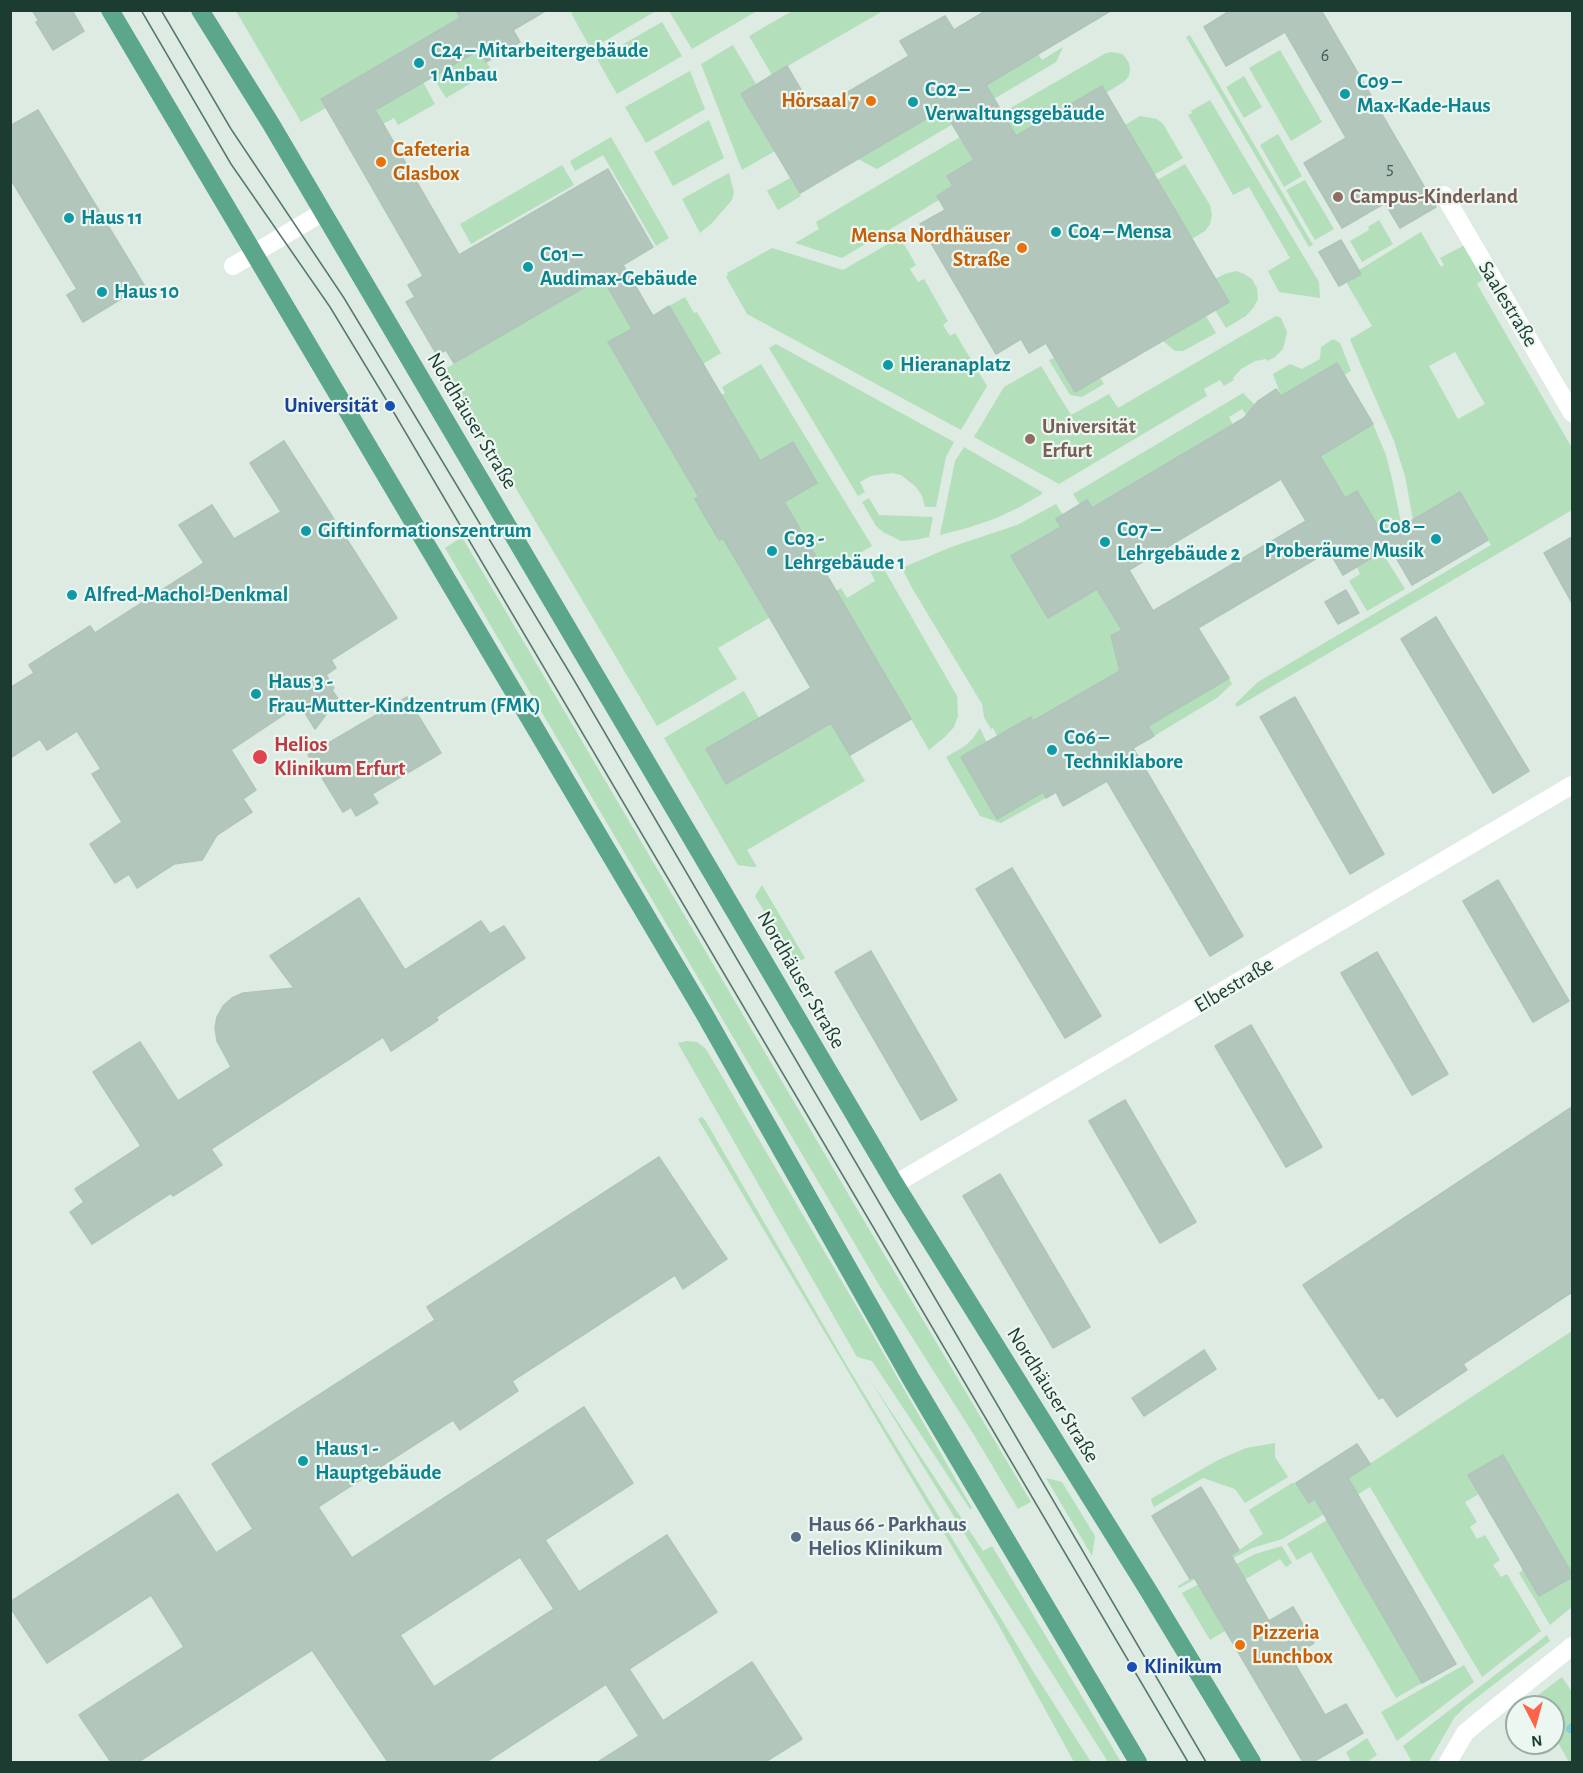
<!DOCTYPE html>
<html>
<head>
<meta charset="utf-8">
<style>
  body { margin:0 }
  #map { position:relative; width:1583px; height:1773px; overflow:hidden; background:#ddebe3; font-family:"Alegreya Sans",sans-serif }
  canvas { display:block }
  .frame { position:absolute; inset:0; border:12px solid #1d3c31; pointer-events:none }
  .north { position:absolute; left:1505px; top:1695px; width:60px; height:60px; box-sizing:border-box; background:#edf7f1; border:2px solid #9aaca4; border-radius:50%; rotate:174deg; font-size:16px; font-weight:700; line-height:24px; text-align:center; color:#1d3c31 }
  .north::after { content:''; display:block; margin:auto; width:21px; height:27px; background:#ff6347; clip-path:polygon(50% 0,100% 100%,50% 72%,0 100%) }
</style>
</head>
<body>
<div id="map">
<canvas width="1583" height="1773"></canvas>
<div class="frame"></div>
<div class="north">N</div>
</div>
<script>
const c = document.querySelector('canvas').getContext('2d');
c.lineJoin = 'round';
function paint(path, color) {
  c.fillStyle = color;
  c.fill(path, 'evenodd');
}
function poly(rows) {
  const path = new Path2D();
  for (const r of rows) {
    path.moveTo(r[0], r[1]);
    for (let i = 2; i < r.length; i += 2) path.lineTo(r[i], r[i + 1]);
  }
  return path;
}
function stroke(path, color, width, dash) {
  c.strokeStyle = color;
  c.lineWidth = width;
  c.lineCap = dash ? 'butt' : 'round';
  c.setLineDash(dash || []);
  c.stroke(path);
}
function label(font, color, halo, rows, align = 'center') {
  c.font = font + ' "Alegreya Sans",sans-serif';
  c.lineWidth = 4.5;
  c.setLineDash([]);
  c.textBaseline = 'middle';
  c.strokeStyle = halo;
  c.fillStyle = color;
  for (const [text, x, y, turn = 0] of rows) {
    c.save();
    c.translate(x, y);
    c.rotate((+turn || 0) * Math.PI / 180);
    c.textAlign = isNaN(turn) ? turn : align;
    if (halo) c.strokeText(text, 0, 0);
    c.fillText(text, 0, 0);
    c.restore();
  }
}
paint(poly([
  [456,10,460,18,321,98,326,108,301,122,236,11],
  [576,10,655,10,656,11,591,49,571,13],
  [669,11,757,11,692,49],
  [792,11,883,11,772,75,749,36],
  [662,22,682,56,617,94,597,59],
  [1190,35,1313,245,1309,247,1186,37],
  [733,45,756,84,741,94,775,151,742,170,701,64],
  [1063,47,1056,62,994,99,986,85,1038,54,1042,60],
  [479,50,492,71,446,98,433,77],
  [1280,50,1322,122,1291,141,1249,68],
  [1112,52,1123,54,1129,63,1130,69,1129,76,1125,81,1106,93,1101,86,1016,136,1002,113,1106,53],
  [690,71,705,109,646,143,625,107],
  [1244,76,1262,107,1244,118,1226,87],
  [423,82,435,104,398,125,394,118,383,124,375,110],
  [1210,100,1319,282,1320,298,1279,292,1268,271,1290,258,1249,187,1233,195,1188,115,1192,113,1191,111],
  [941,110,945,117,948,116,953,124,877,169,858,159],
  [1140,116,1157,119,1163,124,1183,158,1154,175,1125,125],
  [709,120,724,158,673,186,654,152],
  [1278,134,1302,176,1284,187,1260,145],
  [611,137,669,238,656,246,603,155,575,171,570,161],
  [960,137,974,160,953,186,937,195,939,200,842,258,795,243,819,229,816,222],
  [1185,164,1210,205,1212,215,1210,224,1205,231,1192,239,1157,180],
  [562,165,574,185,471,244,460,224],
  [729,173,734,192,732,200,712,223,700,233,682,199],
  [790,178,801,196,778,210,767,191],
  [1305,180,1334,229,1315,240,1286,190],
  [1379,220,1393,244,1362,262,1350,241,1369,230,1368,227],
  [1421,232,1441,267,1444,265,1440,258,1465,245,1485,278,1477,284,1572,448,1572,510,1237,707,1235,704,1258,682,1491,545,1460,493,1413,520,1405,476,1394,441,1354,349,1350,339,1372,326,1346,282,1361,274,1359,270],
  [1455,352,1485,404,1458,419,1429,366],
  [900,237,916,265,910,269,918,282,924,279,948,321,943,325,950,336,955,333,987,386,961,430,747,314,726,277,728,275,727,273,772,248,843,270],
  [1236,271,1244,274,1252,279,1257,288,1258,299,1253,308,1246,316,1226,328,1215,310,1229,302,1215,279,1225,274],
  [602,277,632,329,608,343,699,497,695,499,723,538,769,618,718,648,737,679,657,726,445,369],
  [685,297,694,313,697,312,721,353,703,364,669,306],
  [1206,316,1216,333,1183,351,1175,351,1163,341],
  [1276,316,1281,318,1287,332,1283,349,1275,357,1267,361,1266,359,1255,361,1241,369,1233,378,1234,380,1224,386,1220,380,1204,389,1207,396,1059,484,974,437,1004,387,1041,366,1071,415,1109,394,1118,408],
  [1333,339,1340,343,1351,371,1344,375,1336,363,1281,396,1273,374,1290,364,1302,369,1320,359,1321,347],
  [776,344,954,442,946,457,936,507,925,507,922,496,916,487,901,475,892,473,871,476,860,482,865,492,858,496,769,348],
  [1054,358,1075,392,1100,378,1104,384,1082,397,1070,395,1049,360],
  [761,364,872,546,829,571,824,561,820,563,784,502,817,482,793,442,760,461,721,395,725,393,722,387],
  [1243,393,1255,405,1247,416,1242,409,1229,417,1233,425,1092,508,1080,505,1073,494],
  [1373,424,1386,455,1392,479,1402,527,1384,537,1357,491,1345,498,1320,456],
  [964,447,1042,492,1042,494,1018,508,994,519,967,528,940,535,955,461],
  [869,498,879,515,933,517,929,537,915,540,901,541,883,532,876,526,862,502],
  [1056,504,1063,515,1056,519,1061,527,1011,556,1048,618,1097,589,1122,630,1111,637,1123,684,1094,686,1033,721,997,736,993,728,991,729,984,717,982,704,912,588,902,568,951,547,1017,525],
  [462,537,850,1197,1031,1502,1018,1509,974,1435,879,1285,445,548],
  [1382,552,1405,589,1367,611,1349,581,1360,574,1357,567],
  [881,564,957,696,958,716,954,727,946,736,929,750,836,591,841,588,847,598,875,581,870,571],
  [1229,678,1232,684,1217,698,1154,736,1148,726],
  [744,691,759,718,706,749,726,784,831,723,865,781,747,850,757,867,752,867,738,865,664,738],
  [980,728,987,743,961,757,996,818,1043,792,1046,798,1001,823,980,816,946,757,965,746,973,738],
  [762,885,805,958,795,964,755,896],
  [687,1041,697,1042,706,1049,865,1321,972,1508,970,1509,872,1361,857,1357,680,1047,678,1043],
  [702,1117,705,1120,846,1364,1031,1668,1091,1762,1074,1762,998,1624,698,1119],
  [1572,1331,1572,1574,1503,1455,1468,1475,1479,1494,1465,1502,1477,1522,1470,1527,1477,1539,1485,1535,1500,1560,1493,1565,1501,1577,1507,1574,1541,1631,1482,1677,1370,1487,1282,1539,1252,1548,1179,1588,1178,1586,1239,1550,1263,1534,1249,1510,1292,1483,1296,1483,1310,1503],
  [869,1378,983,1551,992,1546,1121,1762,1108,1762,985,1567],
  [1275,1443,1275,1457,1288,1477,1245,1503,1235,1489,1203,1478,1154,1507,1152,1503,1151,1499,1218,1460,1246,1448],
  [1046,1478,1062,1482,1095,1536,1092,1556],
  [1327,1520,1422,1683,1396,1698,1311,1552,1297,1560,1287,1544],
  [1282,1546,1292,1563,1286,1567,1280,1559,1208,1601,1225,1631,1210,1640,1182,1593,1255,1554],
  [1523,1569,1539,1596,1572,1577,1572,1607,1550,1625,1519,1573],
  [1547,1635,1550,1641,1466,1706,1454,1718,1429,1762,1412,1762,1403,1746],
  [1464,1665,1474,1682,1397,1741,1381,1712],
  [1562,1677,1572,1692,1572,1762,1569,1762,1553,1734,1553,1707,1537,1707,1533,1699],
  [1367,1738,1377,1755,1367,1762,1351,1762,1346,1752]
]), '#b3dfba');
stroke(poly([
  [1570,1729,1572,1727]
]), '#7ed2d7', 8);
const building = poly([
  [32,10,72,10,84,31,53,50,36,22,39,21,32,10],
  [456,10,547,10,513,30,520,42,486,62,479,50,375,110,459,255,608,169,653,247,623,265,653,316,669,306,760,461,793,442,817,483,784,502,911,719,850,755,831,723,726,784,706,749,811,688,723,538,719,540,695,499,699,497,608,342,632,329,602,277,454,363,446,350,437,355,406,302,415,297,408,285,423,276,321,99,460,18,456,10],
  [987,10,1112,10,986,85,1016,136,1102,86,1229,302,1075,392,1046,343,1029,353,1021,339,996,354,920,224,945,210,937,196,953,186,947,176,974,160,948,117,945,118,941,110,800,193,741,94,787,66,814,112,909,56,900,41,945,16,954,30,987,10],
  [1231,10,1321,10,1436,207,1400,228,1385,203,1342,228,1304,163,1346,138,1285,32,1226,66,1204,27,1231,10],
  [38,110,144,285,83,322,67,295,77,289,10,178,10,126,38,110],
  [1341,240,1361,274,1339,286,1319,252,1341,240],
  [1337,363,1373,424,1320,456,1345,498,1357,491,1390,547,1343,575,1329,551,1198,628,1229,678,1148,726,1154,736,1133,748,1243,936,1210,956,1107,781,1063,806,1056,792,1046,798,1043,792,997,819,961,757,1031,717,1033,721,1120,671,1111,636,1122,630,1097,589,1048,618,1011,556,1061,527,1056,519,1087,500,1092,508,1244,418,1258,401,1276,389,1281,396,1337,363],
  [1281,479,1306,521,1153,611,1129,570,1281,479],
  [284,441,397,618,331,660,336,668,326,675,334,688,332,690,338,699,315,729,302,708,299,710,297,706,231,750,256,790,243,799,252,812,217,835,202,860,174,864,137,888,129,874,115,883,90,844,122,822,92,774,101,769,77,731,47,750,40,739,10,758,10,688,34,673,29,665,60,645,90,626,95,633,204,563,179,525,212,505,234,539,281,512,250,463,284,441],
  [1460,492,1488,540,1412,585,1384,537,1460,492],
  [1572,537,1572,603,1544,553,1572,537],
  [1346,590,1359,613,1338,624,1325,602,1346,590],
  [1436,617,1529,771,1493,793,1401,639,1436,617],
  [407,697,441,753,372,794,378,803,356,816,351,807,343,812,308,755,407,697],
  [1295,697,1384,854,1350,874,1260,717,1295,697],
  [1012,868,1101,1016,1065,1038,976,889,1012,868],
  [1498,880,1569,1001,1533,1022,1463,901,1498,880],
  [359,898,405,970,481,921,490,934,504,926,525,958,436,1017,438,1020,391,1051,383,1037,211,1149,222,1165,173,1196,171,1193,92,1244,70,1212,84,1202,75,1189,141,1146,93,1072,140,1042,178,1101,231,1067,217,1041,215,1028,217,1017,223,1006,232,998,243,993,294,988,270,956,359,898],
  [871,951,957,1100,921,1120,835,972,871,951],
  [1377,952,1448,1074,1412,1095,1341,973,1377,952],
  [1251,1025,1322,1147,1286,1167,1215,1046,1251,1025],
  [1125,1100,1196,1222,1160,1243,1089,1121,1125,1100],
  [1572,1107,1572,1292,1463,1364,1467,1370,1397,1417,1383,1397,1379,1399,1303,1285,1572,1107],
  [659,1157,727,1259,683,1289,675,1275,512,1381,518,1391,460,1430,453,1420,318,1507,352,1558,584,1407,633,1483,545,1540,579,1592,667,1535,717,1612,629,1669,663,1721,752,1662,802,1739,765,1762,598,1762,639,1736,606,1684,486,1762,388,1762,312,1650,138,1762,111,1762,79,1715,184,1647,151,1595,47,1663,10,1607,10,1602,178,1494,216,1553,253,1529,212,1464,435,1320,427,1307,659,1157],
  [520,1557,554,1609,434,1687,400,1635,520,1557],
  [1000,1174,1090,1327,1053,1348,963,1196,1000,1174],
  [1204,1350,1216,1369,1144,1416,1132,1398,1204,1350],
  [1357,1444,1370,1464,1348,1478,1456,1664,1422,1683,1315,1499,1309,1503,1296,1483,1357,1444],
  [1503,1455,1572,1574,1572,1577,1539,1596,1468,1475,1503,1455],
  [1201,1487,1239,1550,1231,1555,1269,1621,1293,1607,1314,1643,1291,1657,1325,1715,1346,1704,1363,1733,1313,1762,1303,1762,1194,1577,1190,1579,1152,1516,1201,1487]
]);
paint(building, '#b2c6bc');
stroke(building, '#afc5ba', 1.5);
stroke(poly([
  [1444,195,1572,413],
  [233,266,323,212],
  [895,1184,1572,785],
  [1448,1762,1465,1733,1478,1722,1572,1646]
]), '#fff', 18);
stroke(poly([
  [110,10,705,1015,911,1379,1138,1762],
  [200,10,271,124,377,304,895,1184,1148,1590,1252,1762]
]), '#5ca68c', 18);
stroke(poly([
  [141,10,231,164,330,307,390,406,1188,1762],
  [161,10,231,129,344,298,574,680,1206,1762]
]), '#57786c', 1.5);
for (const [x, y, r, color] of [
  [419,63,6,"#0f9aa8"],
  [1345,94,6,"#0f9aa8"],
  [871,101,6,"#e8710a"],
  [913,102,6,"#0f9aa8"],
  [381,162,6,"#e8710a"],
  [1338,197,6,"#8d6e63"],
  [69,218,6,"#0f9aa8"],
  [1056,232,6,"#0f9aa8"],
  [1022,248,6,"#e8710a"],
  [528,267,6,"#0f9aa8"],
  [102,292,6,"#0f9aa8"],
  [888,365,6,"#0f9aa8"],
  [390,406,6,"#1a4fb4"],
  [1030,439,6,"#8d6e63"],
  [306,531,6,"#0f9aa8"],
  [1436,539,6,"#0f9aa8"],
  [1105,542,6,"#0f9aa8"],
  [772,551,6,"#0f9aa8"],
  [72,595,6,"#0f9aa8"],
  [256,694,6,"#0f9aa8"],
  [1052,750,6,"#0f9aa8"],
  [260,757,8,"#e0444e"],
  [303,1461,6,"#0f9aa8"],
  [796,1537,6,"#5c6f8a"],
  [1240,1645,6,"#e8710a"],
  [1132,1667,6,"#1a4fb4"]
]) {
  const dot = new Path2D();
  dot.arc(x, y, r, 0, 2 * Math.PI);
  c.fillStyle = color;
  c.fill(dot);
  stroke(dot, '#edf7f1', 2);
}
label('18px', '#425e54', null, [
  ["6",1325,56],
  ["5",1390,169]
]);
label('bold 21px', '#0d838f', '#edf7f1', [
  ["C24 – Mitarbeitergebäude",431,51],
  ["1 Anbau",431,75],
  ["C09 –",1357,82],
  ["Max-Kade-Haus",1357,106],
  ["C02 –",925,90],
  ["Verwaltungsgebäude",925,114],
  ["Haus 11",81,218],
  ["C04 – Mensa",1068,232],
  ["C01 –",540,255],
  ["Audimax-Gebäude",540,279],
  ["Haus 10",114,292],
  ["Hieranaplatz",900,365],
  ["C08 –",1424,527,"right"],
  ["Proberäume Musik",1424,551,"right"],
  ["C07 –",1117,530],
  ["Lehrgebäude 2",1117,554],
  ["Giftinformationszentrum",318,531],
  ["C03 -",784,539],
  ["Lehrgebäude 1",784,563],
  ["Alfred-Machol-Denkmal",84,595],
  ["Haus 3 -",268,682],
  ["Frau-Mutter-Kindzentrum (FMK)",268,706],
  ["C06 –",1064,738],
  ["Techniklabore",1064,762],
  ["Haus 1 -",315,1449],
  ["Hauptgebäude",315,1473]
], 'left');
label('bold 21px', '#c56008', '#edf7f1', [
  ["Hörsaal 7",859,101],
  ["Cafeteria",393,150,"left"],
  ["Glasbox",393,174,"left"],
  ["Mensa Nordhäuser",1010,236],
  ["Straße",1010,260],
  ["Pizzeria",1252,1633,"left"],
  ["Lunchbox",1252,1657,"left"]
], 'right');
label('bold 21px', '#785e54', '#edf7f1', [
  ["Campus-Kinderland",1350,197],
  ["Universität",1042,427],
  ["Erfurt",1042,451]
], 'left');
label('21px', '#1d3c31', '#edf7f1', [
  ["Saalestraße",1508,304,59],
  ["Nordhäuser Straße",472,421,59],
  ["Nordhäuser Straße",801,980,60],
  ["Elbestraße",1234,985,-31],
  ["Nordhäuser Straße",1053,1395,58]
]);
label('bold 21px', '#164399', '#edf7f1', [
  ["Universität",378,406],
  ["Klinikum",1144,1667,"left"]
], 'right');
label('bold 21px', '#be3a42', '#edf7f1', [
  ["Helios",274,745],
  ["Klinikum Erfurt",274,769]
], 'left');
label('bold 21px', '#4e5e75', '#edf7f1', [
  ["Haus 66 - Parkhaus",808,1525],
  ["Helios Klinikum",808,1549]
], 'left');
</script>
</body>
</html>
